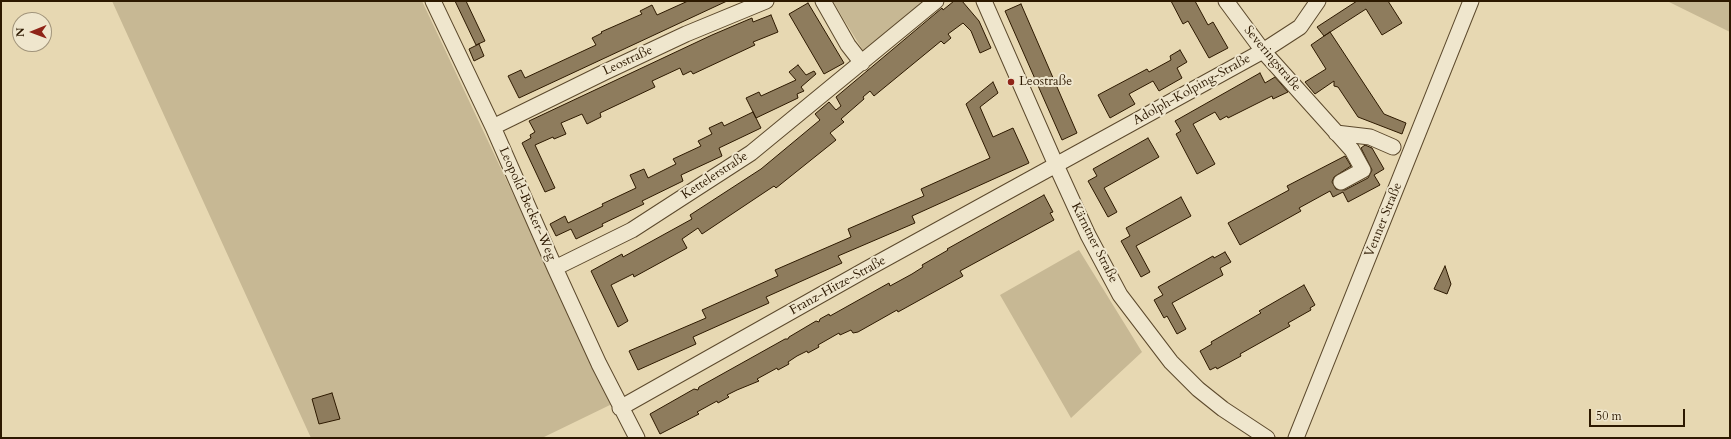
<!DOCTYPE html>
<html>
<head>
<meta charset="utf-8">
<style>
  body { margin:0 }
  #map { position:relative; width:1731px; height:439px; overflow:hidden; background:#e7d8b2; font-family:Cardo,serif }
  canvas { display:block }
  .frame { position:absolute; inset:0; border:2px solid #2d1900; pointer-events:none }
  .north { position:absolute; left:12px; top:12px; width:40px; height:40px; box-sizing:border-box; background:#efe6cd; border:1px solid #a1947b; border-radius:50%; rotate:269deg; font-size:11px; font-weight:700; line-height:16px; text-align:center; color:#2d1900 }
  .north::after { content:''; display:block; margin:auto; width:14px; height:18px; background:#8f2418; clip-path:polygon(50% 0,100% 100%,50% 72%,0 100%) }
  .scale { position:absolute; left:1589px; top:409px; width:96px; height:18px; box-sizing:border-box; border:2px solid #2d1900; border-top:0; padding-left:5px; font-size:12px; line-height:14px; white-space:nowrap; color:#2d1900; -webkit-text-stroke:3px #efe6cd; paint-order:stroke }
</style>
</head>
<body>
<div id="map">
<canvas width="1731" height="439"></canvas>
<div class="frame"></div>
<div class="north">N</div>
<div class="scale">50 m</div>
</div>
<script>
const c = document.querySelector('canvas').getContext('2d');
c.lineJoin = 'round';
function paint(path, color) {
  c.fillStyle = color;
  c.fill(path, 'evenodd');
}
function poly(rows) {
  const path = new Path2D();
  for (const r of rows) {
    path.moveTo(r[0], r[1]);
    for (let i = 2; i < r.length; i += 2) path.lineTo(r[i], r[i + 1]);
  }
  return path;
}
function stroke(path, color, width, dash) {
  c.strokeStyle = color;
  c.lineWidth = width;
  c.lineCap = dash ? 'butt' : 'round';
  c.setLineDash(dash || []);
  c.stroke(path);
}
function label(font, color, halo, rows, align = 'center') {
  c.font = font + ' Cardo,serif';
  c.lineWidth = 4;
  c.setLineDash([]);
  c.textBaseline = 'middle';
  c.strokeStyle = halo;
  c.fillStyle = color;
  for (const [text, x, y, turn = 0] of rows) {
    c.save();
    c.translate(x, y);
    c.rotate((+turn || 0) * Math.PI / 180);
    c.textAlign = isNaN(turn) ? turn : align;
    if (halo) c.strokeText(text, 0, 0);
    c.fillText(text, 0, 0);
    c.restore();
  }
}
paint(poly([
  [112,1,422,1,612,404,542,438,311,438],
  [833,1,926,1,864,52,844,20],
  [1667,1,1730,1,1730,32],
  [1079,250,1142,352,1071,418,1000,295]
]), '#c7b894');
const building = poly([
  [455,1,466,1,485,41,476,45,455,1],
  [688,1,727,1,519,98,508,76,521,70,525,78,596,45,592,38,602,33,601,32,642,14,640,11,652,5,657,15,688,1],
  [954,1,962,1,979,21,991,48,980,53,971,31,963,23,948,34,951,38,944,44,941,41,874,96,870,91,863,97,864,99,841,119,844,122,830,133,836,140,776,188,774,186,702,234,698,228,682,239,687,248,634,277,633,274,611,285,628,321,618,327,591,271,622,254,623,257,692,219,690,215,761,169,820,120,815,114,829,102,836,110,841,106,836,97,942,8,943,10,954,1],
  [1171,1,1195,1,1208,25,1213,22,1228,48,1209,58,1188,21,1183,24,1171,1],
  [1357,1,1388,1,1402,23,1382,35,1366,9,1324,36,1317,27,1357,1],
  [808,3,844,63,824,74,789,14,808,3],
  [1021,4,1077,133,1062,140,1005,11,1021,4],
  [771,15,778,32,753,42,755,45,693,74,691,71,683,75,680,68,652,81,655,87,600,113,601,117,587,124,582,114,561,123,566,134,554,139,553,137,535,145,555,188,545,192,522,143,531,138,530,135,535,132,529,121,712,35,752,18,753,22,771,15],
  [1330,32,1384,114,1406,123,1402,134,1358,117,1338,87,1334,86,1334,81,1315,94,1305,82,1326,69,1311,45,1330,32],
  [479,44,484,56,474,61,469,49,479,44],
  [1180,50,1187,62,1177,68,1182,78,1159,91,1153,81,1129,94,1135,104,1110,118,1098,95,1147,69,1149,72,1171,60,1170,56,1180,50],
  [798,65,806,75,814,71,816,74,801,87,804,91,797,94,798,98,756,118,746,98,759,92,761,96,796,80,789,72,798,65],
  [1260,73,1265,83,1275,77,1288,92,1273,99,1272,96,1228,118,1227,116,1220,120,1215,112,1193,124,1215,164,1197,174,1176,134,1181,131,1175,121,1260,73],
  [993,82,998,93,980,107,993,137,1013,128,1029,163,912,216,915,223,838,256,842,263,766,297,769,303,693,337,696,344,638,370,629,351,706,318,702,310,778,276,775,270,851,237,848,229,924,196,921,189,990,158,966,104,993,82],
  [753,112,761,128,719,148,722,156,681,175,683,181,642,201,644,204,602,224,603,226,576,239,571,229,556,236,550,224,565,216,568,223,603,206,602,204,636,188,630,175,644,169,648,178,676,164,673,159,701,146,698,141,712,134,709,128,722,122,724,126,753,112],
  [1148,138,1159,157,1104,188,1117,212,1108,217,1088,181,1097,176,1093,169,1148,138],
  [1365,145,1372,148,1384,169,1374,175,1380,185,1348,202,1343,192,1333,197,1330,191,1299,208,1301,211,1240,245,1228,223,1289,190,1287,186,1345,156,1351,166,1334,177,1332,182,1336,189,1345,190,1368,178,1372,170,1361,148,1365,145],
  [1044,195,1053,212,1050,213,1054,220,960,271,963,276,898,312,897,310,858,332,853,333,851,330,840,335,839,333,818,345,819,347,808,353,807,351,797,356,788,362,789,364,778,370,777,368,757,379,759,381,737,390,727,395,729,397,718,403,717,401,697,412,699,414,660,434,650,414,694,389,698,390,699,387,785,339,788,339,789,337,816,321,819,322,820,319,829,314,830,316,889,283,890,286,912,274,923,267,922,265,948,250,947,249,1044,195],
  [1181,197,1191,216,1136,246,1150,272,1141,277,1121,241,1130,236,1126,228,1181,197],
  [1225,252,1231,262,1220,268,1223,275,1172,303,1186,329,1177,334,1167,316,1164,318,1154,300,1163,295,1158,287,1213,256,1214,258,1225,252],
  [1445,266,1451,284,1447,294,1434,289,1445,266],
  [1304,285,1315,305,1310,308,1311,310,1288,323,1290,326,1240,354,1241,356,1217,369,1216,367,1210,370,1200,351,1212,344,1211,342,1261,313,1259,311,1304,285],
  [332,393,340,419,319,424,312,399,332,393]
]);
paint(building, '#8e7c5d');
stroke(building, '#2d1900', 1);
const minor = poly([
  [433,1,493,127,555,268,599,364,637,438],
  [823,1,848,45,862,63],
  [984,1,1056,165,1088,235,1120,295,1171,362,1198,389,1223,409,1267,438],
  [1226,1,1263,51,1352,150,1363,170,1341,182],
  [493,127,605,72,686,34,766,1],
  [1336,133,1370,137,1393,147],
  [555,268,632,230,751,153,936,1],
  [620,408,865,270,1263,51,1300,27,1318,1],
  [1296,438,1471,1]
]);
stroke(minor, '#5c492c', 17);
stroke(minor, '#efe6cd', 15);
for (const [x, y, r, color] of [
  [1011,82,4,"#8f2418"]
]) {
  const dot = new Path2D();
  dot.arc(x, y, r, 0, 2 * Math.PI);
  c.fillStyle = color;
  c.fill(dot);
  stroke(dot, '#efe6cd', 1.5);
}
label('13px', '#2d1900', '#efe6cd', [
  ["Severingstraße",1272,59,50],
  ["Leostraße",628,61,-25],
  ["Adolph-Kolping-Straße",1192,90,-29],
  ["Kettelerstraße",715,176,-33],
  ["Leopold-Becker-Weg",527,204,66],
  ["Venner Straße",1384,220,-68],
  ["Kärntner Straße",1094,243,63],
  ["Franz-Hitze-Straße",838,286,-29]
]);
label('13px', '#2d1900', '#efe6cd', [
  ["Leostraße",1019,82]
], 'left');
</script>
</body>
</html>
